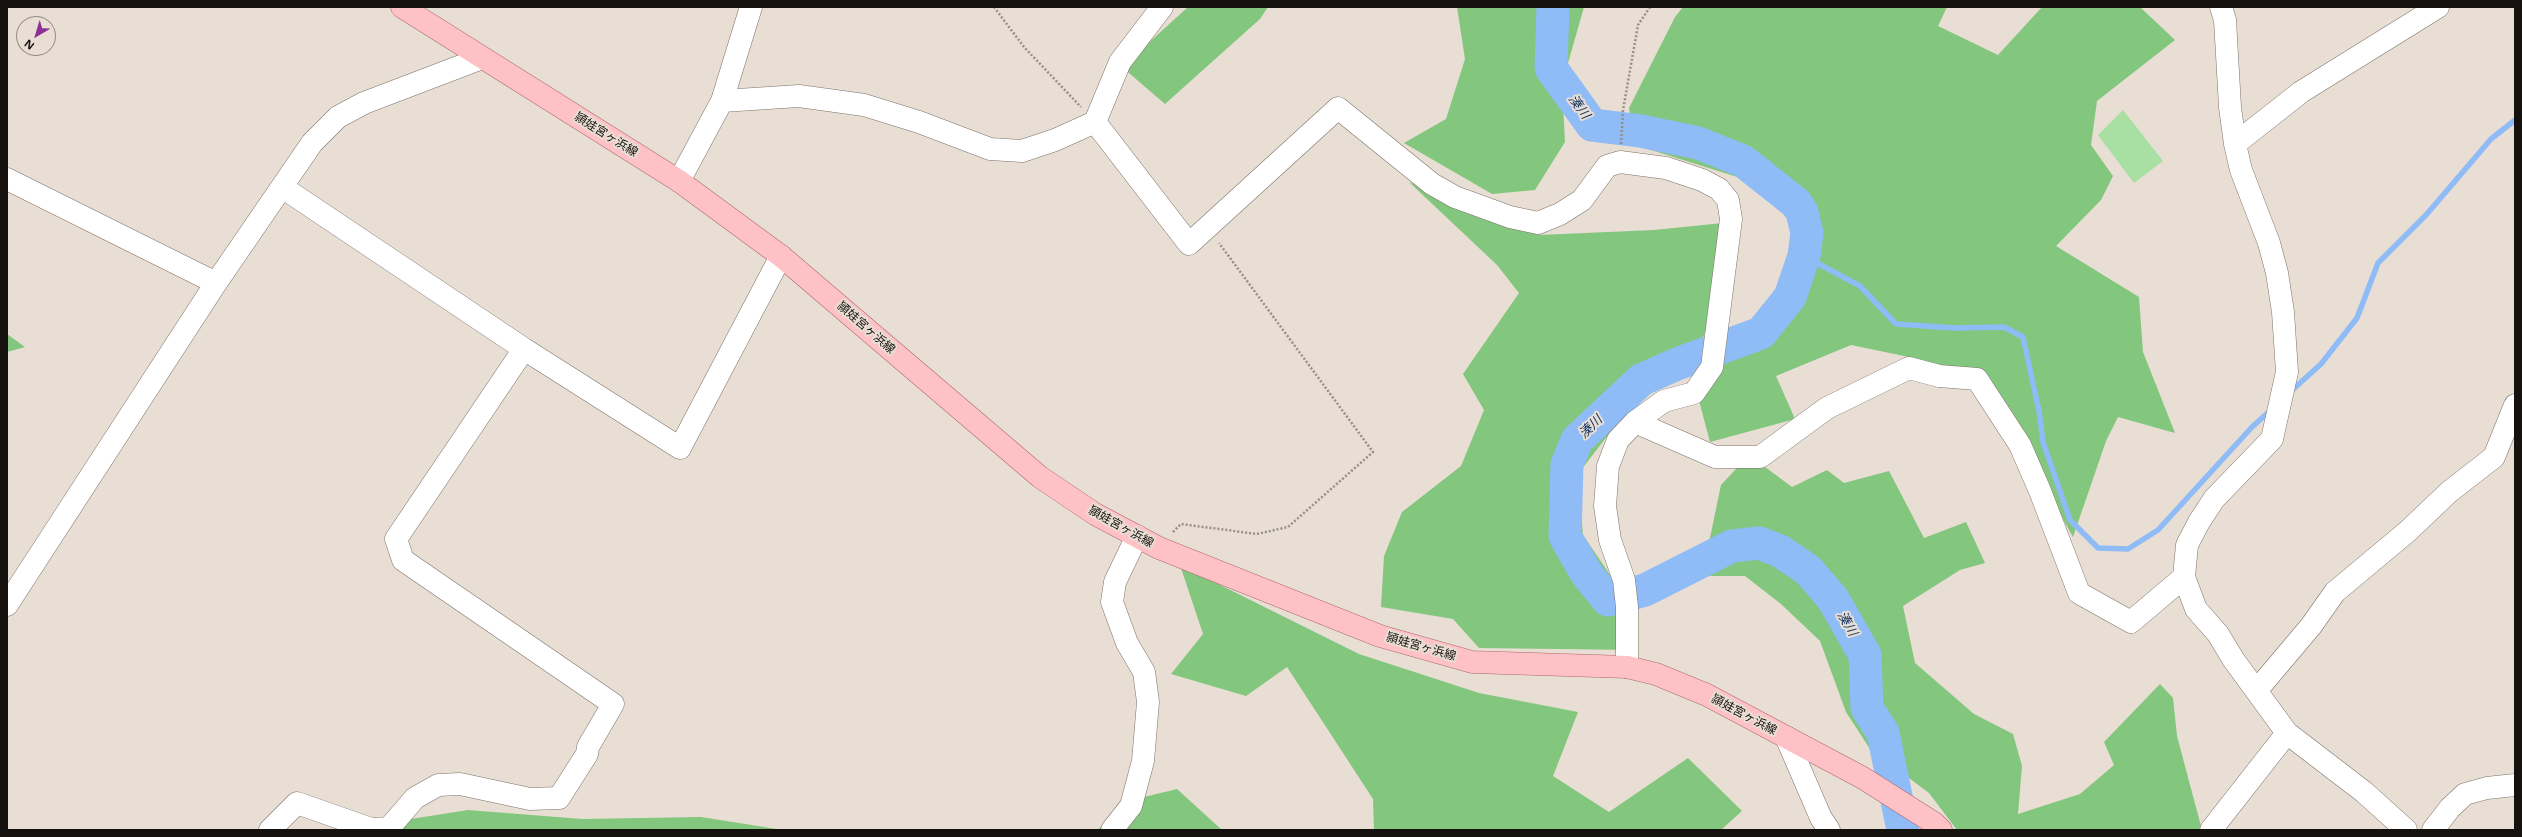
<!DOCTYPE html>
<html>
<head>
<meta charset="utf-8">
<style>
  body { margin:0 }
  #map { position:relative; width:2522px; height:837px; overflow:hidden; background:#e8ded4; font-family:"Open Sans",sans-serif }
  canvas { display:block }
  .frame { position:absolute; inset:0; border:8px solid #15110e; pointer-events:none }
  .north { position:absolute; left:16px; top:16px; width:40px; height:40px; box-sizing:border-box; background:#e8ded4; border:1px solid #948c85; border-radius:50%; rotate:218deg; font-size:11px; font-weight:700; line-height:16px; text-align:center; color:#15110e }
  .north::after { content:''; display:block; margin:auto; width:14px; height:18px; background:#8e2f98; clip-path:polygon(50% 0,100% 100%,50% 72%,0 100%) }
</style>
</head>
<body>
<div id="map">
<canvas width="2522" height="837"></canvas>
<div class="frame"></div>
<div class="north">N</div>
</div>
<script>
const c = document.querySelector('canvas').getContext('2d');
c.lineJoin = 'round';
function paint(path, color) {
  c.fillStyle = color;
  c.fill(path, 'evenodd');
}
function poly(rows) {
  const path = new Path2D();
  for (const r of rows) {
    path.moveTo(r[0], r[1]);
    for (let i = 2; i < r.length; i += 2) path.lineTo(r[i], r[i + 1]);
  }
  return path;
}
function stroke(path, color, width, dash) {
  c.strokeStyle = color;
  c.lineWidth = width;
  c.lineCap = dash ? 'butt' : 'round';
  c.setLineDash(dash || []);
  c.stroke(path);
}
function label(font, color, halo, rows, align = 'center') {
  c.font = font + ' "Open Sans","Noto Sans JP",sans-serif';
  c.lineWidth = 4;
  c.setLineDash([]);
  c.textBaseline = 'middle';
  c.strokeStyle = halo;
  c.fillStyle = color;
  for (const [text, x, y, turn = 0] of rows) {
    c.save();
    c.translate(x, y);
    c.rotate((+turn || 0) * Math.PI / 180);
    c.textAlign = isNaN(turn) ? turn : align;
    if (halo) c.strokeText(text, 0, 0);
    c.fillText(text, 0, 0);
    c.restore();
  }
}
paint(poly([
  [2123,110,2163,161,2134,183,2098,135]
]), '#a8dfa3');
paint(poly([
  [1188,7,1268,7,1260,19,1165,104,1122,67],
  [1457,7,1584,7,1562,84,1565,142,1535,190,1492,194,1404,143,1446,119,1465,59],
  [1683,7,1947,7,1938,26,1998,55,2042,7,2140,7,2175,40,2097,101,2091,145,2113,176,2101,200,2056,246,2139,297,2143,352,2175,433,2118,417,2106,441,2073,537,1993,393,1909,357,1851,345,1776,376,1795,419,1710,442,1697,393,1775,290,1806,235,1747,180,1635,145,1629,108,1675,17],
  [1409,182,1464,206,1539,235,1654,230,1723,223,1714,314,1690,364,1625,413,1578,474,1583,535,1621,591,1636,650,1479,648,1453,619,1381,607,1384,556,1402,512,1461,466,1484,410,1463,374,1519,293,1497,265],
  [7,334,25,347,7,352],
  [1749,455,1792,487,1827,470,1844,483,1889,471,1924,538,1966,522,1985,563,1960,570,1903,606,1915,663,1974,714,2013,734,2022,766,2018,814,2080,794,2114,765,2104,742,2160,684,2173,698,2177,736,2202,830,1957,830,1929,793,1870,749,1846,712,1820,641,1781,604,1745,576,1702,576,1721,485],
  [1180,565,1359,654,1479,693,1578,712,1553,776,1609,812,1688,758,1742,811,1721,830,1374,830,1373,799,1287,667,1246,696,1171,674,1203,634],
  [1177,789,1222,830,1097,830,1136,799],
  [468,810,582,819,701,817,783,830,341,830]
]), '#83c67e');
stroke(poly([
  [1804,256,1860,286,1896,324,1954,328,2004,327,2023,337,2039,411,2043,442,2070,520,2098,548,2128,549,2158,530,2252,427,2272,409],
  [2290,392,2321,364,2357,318,2378,263,2426,215,2491,139,2515,120]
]), '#8fbbf6', 5.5);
stroke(poly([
  [1553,7,1551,68,1592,125,1641,131,1698,143,1743,161,1796,203,1802,212,1807,233,1804,256,1790,297,1761,333,1677,364,1641,380,1577,440,1567,464,1565,536,1586,573,1608,600,1645,590,1732,546,1759,543,1780,551,1808,570,1833,599,1865,655,1867,708,1883,733,1903,830]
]), '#8fbbf6', 33);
const minor = poly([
  [2221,7,2225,20,2230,107,2235,144,2241,170,2269,243,2277,273,2283,312,2287,372,2272,439,2214,499,2199,522,2187,545,2184,577,2196,609,2218,634,2233,659,2287,733,2364,792,2406,830],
  [722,101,799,96,864,105,919,122,990,149,1022,151,1055,140,1095,122,1120,62,1162,7],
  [1095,122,1189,244,1338,108,1432,184,1455,197,1510,217,1538,223,1560,214,1582,200,1607,166,1620,162,1666,168,1702,180,1719,189,1728,200,1731,219,1712,367,1694,393,1664,401,1635,422],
  [2235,144,2301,92,2438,7],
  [7,179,216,283],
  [679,181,722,101,751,7],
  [282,187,524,349,680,448,781,256],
  [7,605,216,283,312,143,338,117,364,103,482,58],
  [1627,667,1627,607,1624,580,1610,540,1605,506,1608,466,1618,440,1635,422,1715,457,1760,457,1827,408,1909,368,1939,376,1977,379,2020,445,2040,491,2079,593,2131,622,2184,577],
  [2257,690,2311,626,2335,592,2408,531,2449,492,2494,457,2515,405],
  [1786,737,1821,818,1829,830],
  [270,830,297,803,371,829,389,828,415,798,438,785,460,784,530,799,559,798,587,754,588,747,613,704,403,560,396,539,524,349],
  [1112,830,1131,806,1143,761,1148,702,1144,672,1127,643,1112,602,1115,582,1137,536],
  [2211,830,2287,733],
  [2433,830,2450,808,2465,794,2487,788,2515,785]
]);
const major = poly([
  [402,7,679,181,781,256,1040,477,1095,514,1159,548,1380,636,1472,662,1627,667,1656,674,1707,695,1863,778,1934,823,1941,830]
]);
stroke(minor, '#7b7269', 23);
stroke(major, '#ac696c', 23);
stroke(poly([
  [994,7,1024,47,1081,107],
  [1621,144,1623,110,1638,25,1650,7],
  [1173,532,1181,524,1257,534,1288,527,1373,452,1219,243]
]), '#968f87', 2.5, [2, 2]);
stroke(minor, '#fff', 22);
stroke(major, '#fec1c5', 22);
label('12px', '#15110e', '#e8ded4', [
  ["頴娃宮ヶ浜線",606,135,32],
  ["頴娃宮ヶ浜線",866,328,41],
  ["頴娃宮ヶ浜線",1121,527,29],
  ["頴娃宮ヶ浜線",1421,647,16],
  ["頴娃宮ヶ浜線",1744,715,28]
]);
label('italic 13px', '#0f3361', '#e8ded4', [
  ["湊川",1579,107,54],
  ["湊川",1591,427,-44],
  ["湊川",1847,624,60]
]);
</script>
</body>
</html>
